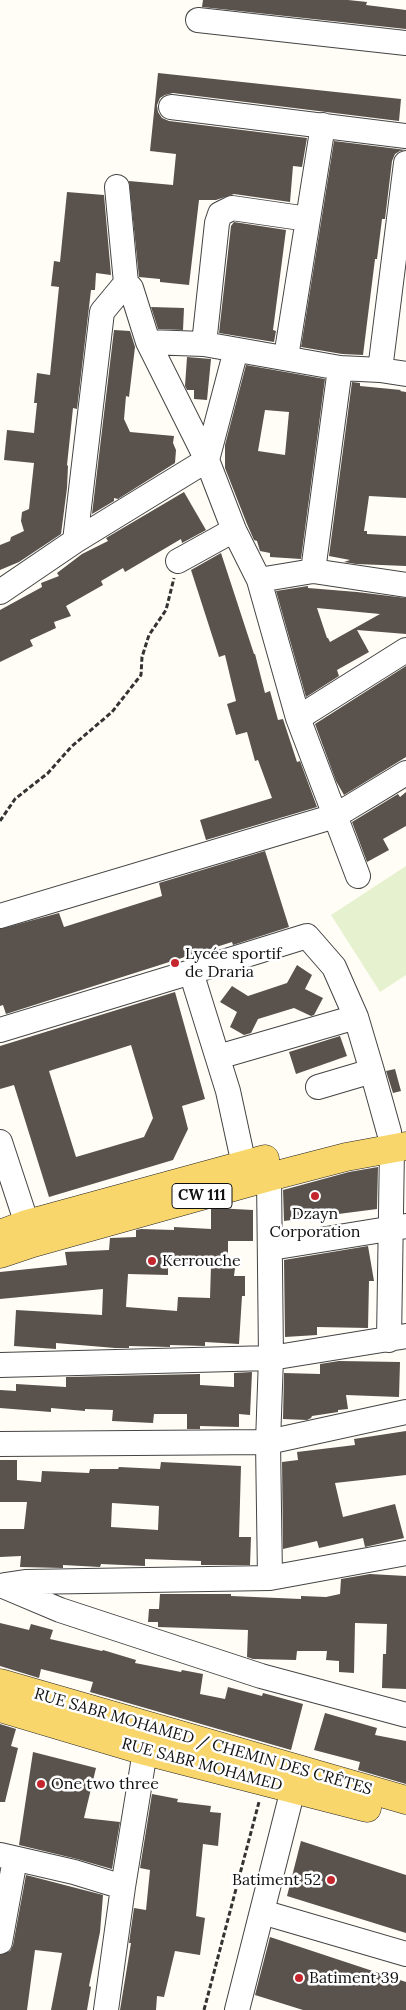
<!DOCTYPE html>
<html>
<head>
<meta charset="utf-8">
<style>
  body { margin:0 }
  canvas { display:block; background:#fffdf5 }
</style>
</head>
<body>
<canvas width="406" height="2010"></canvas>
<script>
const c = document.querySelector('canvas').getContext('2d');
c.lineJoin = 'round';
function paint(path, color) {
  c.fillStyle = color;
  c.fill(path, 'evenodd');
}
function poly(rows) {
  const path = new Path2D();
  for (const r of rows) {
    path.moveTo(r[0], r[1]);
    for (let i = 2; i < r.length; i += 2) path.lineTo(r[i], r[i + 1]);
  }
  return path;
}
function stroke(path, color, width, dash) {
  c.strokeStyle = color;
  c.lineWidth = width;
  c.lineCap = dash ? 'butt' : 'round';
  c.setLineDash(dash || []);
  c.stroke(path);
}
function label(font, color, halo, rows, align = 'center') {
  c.font = font + ' Lora,serif';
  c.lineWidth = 5;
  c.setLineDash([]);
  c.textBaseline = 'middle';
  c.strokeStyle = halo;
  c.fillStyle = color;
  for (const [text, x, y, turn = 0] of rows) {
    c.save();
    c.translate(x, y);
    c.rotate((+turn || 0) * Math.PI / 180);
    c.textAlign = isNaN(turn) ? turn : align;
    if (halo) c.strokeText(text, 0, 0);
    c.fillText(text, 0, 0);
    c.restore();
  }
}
paint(poly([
  [406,866,406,975,380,992,331,915]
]), '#e6f2cf');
paint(poly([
  [203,0,348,0,367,2,366,5,406,10,406,29,202,7],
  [158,73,401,99,399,121,173,93,165,95,160,98,157,105,158,112,162,118,169,121,307,138,302,167,293,166,290,202,234,194,216,200,199,200,189,285,160,282,160,279,139,277,129,181,173,185,176,154,150,151],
  [334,141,406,150,400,151,395,154,392,161,385,219,382,219,377,259,375,259,363,355,342,354,301,347],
  [67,192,104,195,111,275,96,273,95,290,91,290,77,409,73,408,67,465,68,466,67,488,61,534,19,562,0,570,0,545,10,541,11,537,24,531,21,521,22,512,29,509,34,463,4,460,7,430,34,433,37,403,34,403,37,373,50,375,59,287,51,286,54,261,60,262],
  [234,222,286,230,273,330,276,331,274,342,219,333,231,226],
  [151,307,184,308,183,330,158,329],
  [114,330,130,331,135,347,129,397,126,396,124,419,130,432,174,436,173,443,176,450,175,463,118,499,114,498,114,501,92,514],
  [187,357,211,359,207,400,194,399,194,390,187,390,185,386],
  [246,365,325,379,301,559,270,557,270,553,260,551,257,541,254,540,247,524,225,468,225,445],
  [265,410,289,412,285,455,258,451],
  [352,382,360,383,360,386,401,390,400,391,406,392,406,498,369,496,364,531,367,531,367,534,406,536,406,566,356,564,344,562,350,560,329,556],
  [184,492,206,530,182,543,181,539,125,572,123,568,101,581,103,585,66,606,71,616,54,622,56,628,30,640,33,646,0,662,0,610,42,587,41,583,59,576,57,573,82,554,108,541,106,538],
  [221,553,254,654,255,654,265,693,270,691,278,720,283,719,297,762,300,761,317,807,206,840,200,820,272,798,258,760,255,761,247,732,236,735,227,704,236,701,225,655,219,657,191,570],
  [308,586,308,588,357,592,406,598,406,634,357,630,369,652,337,670,339,676,306,697,276,591],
  [317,608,380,614,330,642,328,638,327,638],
  [406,666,406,757,344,795,336,781,315,724],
  [406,792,406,826,383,839,389,850,367,862,352,822,398,794,400,797],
  [265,851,289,927,233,945,232,942,6,1014,3,1005,0,1006,0,929,59,913,64,927,162,896,159,883],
  [297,965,312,975,305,989,323,998,314,1015,311,1016,294,1008,258,1019,251,1033,244,1035,230,1027,237,1012,220,1002,232,986,248,996,287,983],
  [175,992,205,1099,182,1106,188,1129,173,1160,49,1197,14,1085,0,1089,0,1046],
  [131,1045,153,1118,144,1137,76,1157,49,1071],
  [340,1036,347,1056,296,1074,289,1052],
  [395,1069,401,1091,393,1093,386,1071],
  [378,1167,377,1209,284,1221,283,1190,349,1172],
  [215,1208,253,1210,253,1241,228,1241,228,1268,235,1268,234,1276,245,1276,245,1296,242,1296,239,1344,205,1342,205,1346,170,1345,170,1347,129,1346,129,1348,115,1348,56,1343,56,1349,14,1346,16,1310,102,1315,103,1289,0,1299,0,1272,67,1265,65,1252,109,1250,110,1238,136,1237,136,1230,141,1229,174,1230,174,1227,211,1229,211,1209],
  [168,1263,211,1266,210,1298,178,1297,177,1311,126,1307,128,1274,168,1275],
  [368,1246,374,1281,369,1281,368,1328,317,1327,317,1335,285,1337,284,1260],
  [339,1361,400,1362,399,1397,346,1395,348,1409,338,1410,338,1412,312,1416,311,1418,307,1420,283,1419,284,1373,320,1374,320,1364],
  [252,1372,250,1415,239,1414,239,1427,200,1426,200,1429,187,1429,187,1414,154,1414,153,1423,112,1421,113,1410,85,1409,85,1411,51,1408,51,1412,0,1408,0,1390,16,1391,16,1384,66,1387,66,1377,200,1374,200,1385,234,1387,234,1373],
  [406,1431,406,1475,335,1483,343,1517,395,1504,404,1538,365,1547,363,1538,319,1548,317,1541,283,1549,282,1462,298,1460,297,1452,355,1445,354,1439],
  [0,1460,17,1460,17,1480,41,1482,42,1471,89,1473,90,1469,118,1469,119,1467,160,1469,161,1462,241,1466,239,1537,251,1537,250,1565,201,1565,201,1561,145,1559,145,1566,101,1564,100,1567,63,1565,63,1568,20,1567,21,1556,0,1557,0,1529,24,1529,27,1502,0,1502],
  [112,1503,159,1506,158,1530,111,1527],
  [370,1574,406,1576,406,1689,382,1688,383,1654,386,1654,387,1624,355,1623,354,1673,339,1672,339,1661,326,1660,327,1651,297,1651,296,1660,253,1659,247,1657,248,1630,158,1627,158,1622,148,1622,149,1609,159,1609,160,1594,231,1594,231,1596,301,1599,301,1596,326,1597,340,1594,341,1579],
  [0,1623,29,1630,31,1624,53,1630,50,1639,102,1651,103,1650,136,1660,135,1663,181,1672,182,1670,203,1674,200,1694,225,1699,228,1687,262,1696,263,1693,303,1704,291,1750,90,1692,93,1682,41,1669,39,1678,0,1666],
  [325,1713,377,1728,375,1735,406,1741,406,1784,358,1770,360,1762,314,1750],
  [0,1724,16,1729,11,1746,18,1748,5,1802,0,1802],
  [33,1752,96,1768,84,1818,120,1822,112,1869,77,1859,19,1845],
  [152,1794,178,1799,177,1802,211,1806,210,1812,221,1813,218,1846,203,1844,196,1916,205,1918,200,1955,175,1951,164,1997,157,1996,156,2010,120,2010,131,1943,129,1943,134,1908,146,1910,150,1870,140,1868],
  [301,1841,406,1875,406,1933,287,1896],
  [26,1875,103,1895,100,1932,89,1986,91,1987,87,2010,51,2010,62,1953,35,1950,27,2010,0,2010,0,1955,10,1951,13,1945],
  [270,1937,406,1982,406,2010,303,2010,255,1995]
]), '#5a524d');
const minor = poly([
  [198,20,406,43],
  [171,107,406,136],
  [117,187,126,283,131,288,148,342,207,460,234,530,259,580,313,571,406,585],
  [148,342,204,344,340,368,380,370,406,374],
  [204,344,217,223,220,214,232,208,308,219],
  [286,357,323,125],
  [380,370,406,163],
  [75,541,102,312,126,283],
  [178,561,234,530],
  [313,571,340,368],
  [259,580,298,718,358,876],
  [0,592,75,541,207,460,236,350],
  [298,718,406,650],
  [0,916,335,816,406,773],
  [191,972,307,936,334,967,356,1017,218,1057],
  [0,1030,191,972,228,1091,244,1165],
  [372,1071,389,1132],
  [318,1087,372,1071,356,1017],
  [0,1142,27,1224],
  [269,1177,271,1358,268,1442,270,1578],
  [271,1248,406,1226],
  [389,1340,392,1148],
  [0,1365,271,1358,406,1336],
  [0,1444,268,1442,406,1412],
  [5,1585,25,1582,270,1578,406,1553],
  [3,1586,60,1610,261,1676,406,1715],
  [0,1855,74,1872,123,1887],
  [262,1912,406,1954],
  [0,1942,15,1859],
  [106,2010,123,1887,145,1751],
  [237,2010,293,1789]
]);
const major = poly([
  [0,1234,27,1224,265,1159],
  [0,1254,33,1243,269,1177,346,1157,406,1146],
  [0,1683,406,1800],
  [0,1708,145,1751,367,1808]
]);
stroke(minor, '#444', 26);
stroke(major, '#222', 29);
stroke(poly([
  [0,821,15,799,48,773,71,747,112,712,141,675,142,657,149,635,166,610,174,578],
  [204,2010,259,1802]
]), '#333', 3, [5, 2.5]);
stroke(minor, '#fff', 24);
stroke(major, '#f9d66b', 28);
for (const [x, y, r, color] of [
  [175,963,5,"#c4262e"],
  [315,1196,5,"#c4262e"],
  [152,1261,5,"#c4262e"],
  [41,1784,5,"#c4262e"],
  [331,1880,5,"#c4262e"],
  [299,1978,5,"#c4262e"]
]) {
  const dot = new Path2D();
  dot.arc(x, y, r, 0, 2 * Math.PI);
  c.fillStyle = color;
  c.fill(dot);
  stroke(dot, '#fff', 2);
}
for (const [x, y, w] of [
  [202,1196,60]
]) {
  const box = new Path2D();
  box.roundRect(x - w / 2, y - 12.5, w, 25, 4);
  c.fillStyle = '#fff';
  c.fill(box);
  stroke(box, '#111', 1);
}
label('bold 15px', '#111', null, [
  ["CW 111",202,1196]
]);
label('16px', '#111', '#fff', [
  ["Lycée sportif",185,954],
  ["de Draria",185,972],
  ["Dzayn",315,1214,"center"],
  ["Corporation",315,1232,"center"],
  ["Kerrouche",162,1261],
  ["One two three",51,1784],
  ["Batiment 52",321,1880,"right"],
  ["Batiment 39",309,1978]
], 'left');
label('16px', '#111', '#fff', [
  ["RUE SABR MOHAMED / CHEMIN DES CRÊTES",203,1742,16],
  ["RUE SABR MOHAMED",202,1765,15]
]);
</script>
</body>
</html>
